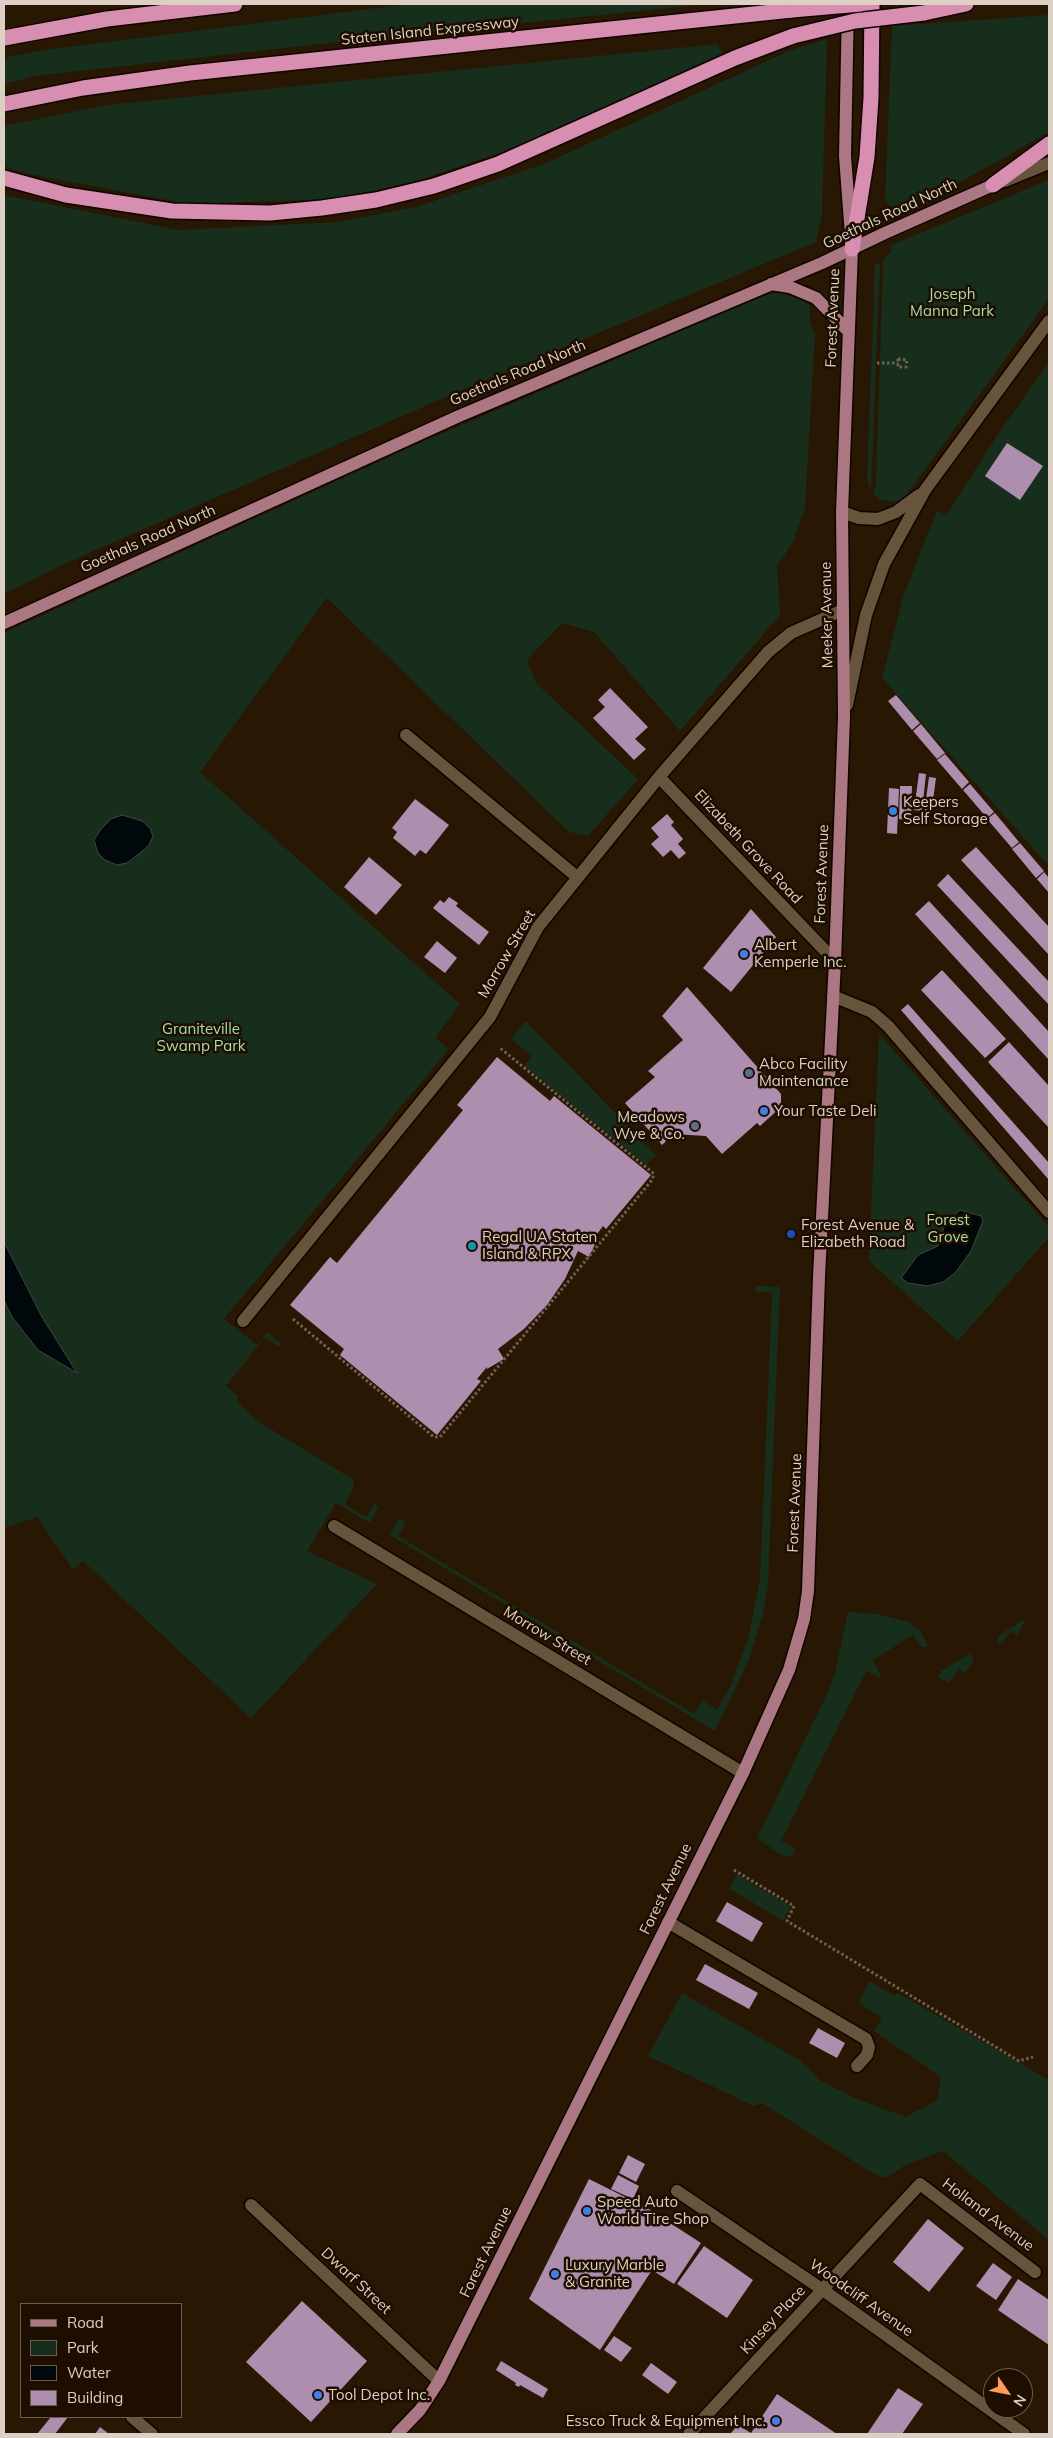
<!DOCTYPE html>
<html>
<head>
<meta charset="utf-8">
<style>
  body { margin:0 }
  #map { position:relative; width:1053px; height:2438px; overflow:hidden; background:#281702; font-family:Mulish,sans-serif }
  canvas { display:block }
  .frame { position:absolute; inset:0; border:5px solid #dbd0c3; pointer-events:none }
  .legend { position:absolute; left:20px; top:2303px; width:162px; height:115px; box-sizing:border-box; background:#1e0e00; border:1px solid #6a5c4e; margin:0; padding:6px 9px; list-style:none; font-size:15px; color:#dbd0c3 }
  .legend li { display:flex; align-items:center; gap:10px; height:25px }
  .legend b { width:25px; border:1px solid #6a5c4e }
  .north { position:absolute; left:983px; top:2368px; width:50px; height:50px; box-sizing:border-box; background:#1e0e00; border:1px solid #6a5c4e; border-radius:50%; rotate:123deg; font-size:14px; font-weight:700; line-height:20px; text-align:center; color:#dbd0c3 }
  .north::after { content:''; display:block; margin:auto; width:18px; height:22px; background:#fd9c56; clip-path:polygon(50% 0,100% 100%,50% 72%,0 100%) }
</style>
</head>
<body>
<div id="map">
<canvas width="1053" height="2438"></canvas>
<div class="frame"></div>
<ul class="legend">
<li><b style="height:6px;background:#ab7782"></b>Road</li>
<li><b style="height:14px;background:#182e1c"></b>Park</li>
<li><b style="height:14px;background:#00080b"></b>Water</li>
<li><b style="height:14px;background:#ae8eaf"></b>Building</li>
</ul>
<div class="north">N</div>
</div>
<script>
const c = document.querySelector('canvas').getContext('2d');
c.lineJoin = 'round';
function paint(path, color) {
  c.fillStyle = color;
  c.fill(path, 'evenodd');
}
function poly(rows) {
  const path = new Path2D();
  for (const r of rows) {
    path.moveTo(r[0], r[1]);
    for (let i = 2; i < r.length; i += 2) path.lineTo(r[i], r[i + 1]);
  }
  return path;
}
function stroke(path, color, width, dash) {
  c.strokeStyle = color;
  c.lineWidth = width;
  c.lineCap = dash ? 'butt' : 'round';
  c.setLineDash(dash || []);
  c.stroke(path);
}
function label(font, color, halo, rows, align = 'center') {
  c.font = font + ' Mulish,sans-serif';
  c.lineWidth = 5;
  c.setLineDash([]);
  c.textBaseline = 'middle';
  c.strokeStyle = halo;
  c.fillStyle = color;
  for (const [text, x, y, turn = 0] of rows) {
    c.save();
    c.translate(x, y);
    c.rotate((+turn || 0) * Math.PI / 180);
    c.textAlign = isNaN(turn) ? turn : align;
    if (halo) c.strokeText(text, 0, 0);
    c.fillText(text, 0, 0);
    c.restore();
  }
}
paint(poly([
  [407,4,708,4,329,43,35,76,4,84,4,58,37,51],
  [1049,15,1049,132,966,179,896,210,885,201,892,26],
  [827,39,822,214,816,242,455,393,75,559,4,594,4,195,178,230,339,222,416,207,544,164,791,50],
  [718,44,722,54,528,143,414,182,334,199,188,204,24,173,4,166,4,126,107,105],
  [1049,180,1049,299,908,493,903,499,894,502,880,500,873,494,876,485,883,265,885,257,891,252,889,246],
  [875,264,880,264,871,491,867,479],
  [779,293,798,298,810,306,810,321,815,335,805,508,793,542,777,566,780,615,680,731,594,632,562,623,527,660,536,683,638,779,588,836,569,832,327,598,200,772,460,1004,435,1038,449,1049,224,1319,257,1345,268,1332,282,1344,278,1347,265,1337,226,1386,238,1396,237,1401,259,1422,354,1480,353,1489,345,1504,366,1517,375,1504,379,1506,370,1523,336,1503,307,1551,377,1584,251,1718,83,1561,73,1570,37,1517,4,1528,4,1300,12,1317,76,1372,42,1317,4,1242,4,633,422,442,768,294],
  [1049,362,1049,866,882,678,904,594,937,510,946,516,998,434],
  [526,1021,656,1155,646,1165,525,1066,532,1056,511,1039],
  [879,1034,1049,1227,1049,1237,958,1341,869,1261],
  [757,1286,780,1287,768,1584,763,1614,749,1660,715,1731,390,1535,399,1520,403,1519,405,1523,398,1536,521,1610,694,1714,703,1701,717,1709,730,1687,748,1639,760,1579,772,1293,757,1292,755,1289],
  [848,1612,878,1614,908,1622,919,1629,928,1645,924,1648,920,1646,913,1635,873,1660,881,1676,879,1677,866,1671,781,1841,793,1847,795,1851,792,1856,784,1857,757,1838,826,1696,835,1673],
  [1023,1620,1025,1621,1017,1635,1010,1631,1002,1644,997,1643,998,1636],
  [970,1654,974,1659,966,1673,959,1669,949,1683,939,1678,939,1674,941,1671],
  [737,1874,791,1907,783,1921,729,1888],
  [869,1981,895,1996,898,1993,1049,2080,1049,2240,943,2151,904,2166,885,2178,872,2173,762,2103,754,2106,648,2056,682,1993,799,2060,821,2081,859,2100,906,2117,937,2100,941,2077,874,2031,882,2018,859,2003]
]), '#182e1c');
const water = poly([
  [122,815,142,821,150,828,153,836,149,845,140,853,127,863,117,865,105,860,98,853,94,840,101,829,111,819,122,815],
  [960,1210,981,1216,983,1221,971,1251,955,1273,943,1282,928,1286,908,1283,901,1278,918,1255,938,1246,945,1224,960,1210],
  [4,1242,42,1317,77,1373,38,1350,12,1317,4,1300,4,1242]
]);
paint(water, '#00080b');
stroke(water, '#424442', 1);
paint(poly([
  [1007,443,1043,466,1020,500,985,476],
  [610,688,648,727,635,739,646,749,634,760,593,718,605,707,598,700],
  [896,695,920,723,912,730,888,701],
  [921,724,945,753,937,759,913,731],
  [945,754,969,782,962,789,937,760],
  [919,773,926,774,922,811,914,810],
  [929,777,936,778,931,815,924,814],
  [970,784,994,812,987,818,963,790],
  [900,786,912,786,911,820,899,819],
  [889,788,899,789,897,834,887,833],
  [415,799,449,825,426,854,420,850,415,856,393,838,397,832,392,828],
  [995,813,1019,842,1012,848,987,819],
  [667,814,674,822,671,825,683,839,678,844,686,853,679,859,671,850,663,857,651,844,659,837,651,828],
  [1020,843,1044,871,1036,878,1012,849],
  [976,847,1049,927,1049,955,961,860],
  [369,857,402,885,376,915,344,887],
  [1044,872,1049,878,1049,893,1037,879],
  [948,874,1049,982,1049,1005,937,885],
  [449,897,458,903,456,906,489,932,479,945,433,908,440,900,444,903],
  [929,901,1049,1032,1049,1060,915,914],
  [751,909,776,937,731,992,703,968],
  [437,941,457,958,445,973,424,957],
  [942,970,1006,1039,985,1058,921,990],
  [687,987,781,1094,781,1107,760,1126,757,1123,722,1154,706,1136,673,1134,662,1145,625,1103,655,1077,648,1071,683,1040,662,1016],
  [908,1004,1049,1163,1049,1180,901,1010],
  [1009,1042,1049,1086,1049,1128,988,1062],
  [497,1057,550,1101,554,1096,651,1175,606,1229,603,1226,594,1238,597,1240,589,1257,578,1251,565,1279,547,1305,524,1329,498,1349,504,1359,487,1369,487,1367,477,1379,481,1381,437,1435,340,1355,344,1349,290,1305,330,1257,337,1263,463,1110,457,1105],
  [727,1902,763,1923,752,1942,716,1921],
  [705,1964,758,1993,749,2009,696,1980],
  [818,2028,845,2043,837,2058,809,2043],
  [628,2155,645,2164,636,2182,619,2173],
  [618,2175,639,2186,633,2199,611,2189],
  [589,2179,647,2208,701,2243,674,2284,652,2270,600,2350,529,2299],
  [928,2219,964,2248,929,2292,893,2262],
  [704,2246,753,2280,727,2318,677,2284],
  [993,2263,1012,2277,996,2300,976,2286],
  [1018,2279,1049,2300,1049,2345,998,2310],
  [302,2301,367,2361,311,2422,246,2362],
  [614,2336,632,2348,621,2362,604,2350],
  [501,2361,548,2389,543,2398,520,2385,519,2387,515,2385,516,2383,496,2370],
  [651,2363,677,2382,668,2394,642,2375],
  [898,2388,923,2404,902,2434,867,2434],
  [777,2394,837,2434,730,2434,738,2425,751,2433],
  [51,2417,68,2417,55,2434,37,2434],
  [100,2427,109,2434,95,2434]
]), '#ae8eaf');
const minor = poly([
  [1005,181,1049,163],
  [842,512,859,518,878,519,896,512,919,495],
  [847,705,866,615,884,564,925,490,1049,321],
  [406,735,577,877],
  [659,777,835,961],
  [833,996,872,1012,888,1026,1049,1212],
  [243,1321,490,1017,538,927,659,777,768,652,791,633,843,610],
  [334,1526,743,1773],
  [668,1922,866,2039,869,2047,867,2055,857,2066],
  [677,2191,823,2290,1024,2434],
  [251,2205,439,2381],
  [132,2417,152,2434],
  [689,2434,920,2184,1035,2272]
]);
const major = poly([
  [771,284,790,287,816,298,849,332],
  [4,623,459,416,822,263,885,233,993,185],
  [397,2434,420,2410,439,2381,743,1773,789,1670,804,1619,808,1591,819,1277,835,961,844,717,842,512,852,249,845,156,848,4]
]);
const highway = poly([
  [924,13,966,4],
  [4,38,107,19,235,4],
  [4,104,83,88,190,73,792,10],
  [4,178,66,195,172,211,270,213,322,208,376,200,434,186,498,164,735,58,793,36],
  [993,185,1049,144],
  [852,249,867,157,871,98,872,4]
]);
stroke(minor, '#100300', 15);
stroke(major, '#100300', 15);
stroke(highway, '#100300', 18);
stroke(poly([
  [898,359,907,360,906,367,898,367,898,359],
  [877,363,898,363],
  [293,1319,434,1437,440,1437,652,1180,654,1174,652,1172,500,1048],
  [734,1870,794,1906,787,1921,1019,2061,1033,2057]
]), '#706250', 3, [2.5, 2.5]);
stroke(minor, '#67543c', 12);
stroke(major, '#ab7782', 12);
stroke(highway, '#d88eb1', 15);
const highwayBridge = poly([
  [792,10,861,4],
  [793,36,855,21,924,13]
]);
stroke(highwayBridge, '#100300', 18, []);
stroke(highwayBridge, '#d88eb1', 15);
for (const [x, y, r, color] of [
  [893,811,5,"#3f7fe0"],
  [744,954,5,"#3f7fe0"],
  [749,1073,5,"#5c6f8a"],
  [764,1111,5,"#3f7fe0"],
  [695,1126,5,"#5c6f8a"],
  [791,1234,5,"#1a4fb4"],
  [472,1246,5,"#0f9aa8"],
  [587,2211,5,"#3f7fe0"],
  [555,2274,5,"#3f7fe0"],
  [318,2395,5,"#3f7fe0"],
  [776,2421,5,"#3f7fe0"]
]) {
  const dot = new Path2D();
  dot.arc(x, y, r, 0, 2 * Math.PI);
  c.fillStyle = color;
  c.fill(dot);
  stroke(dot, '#1e0e00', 2);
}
label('15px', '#dbd0c3', '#1e0e00', [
  ["Staten Island Expressway",430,31,-6],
  ["Goethals Road North",890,214,-25],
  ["Forest Avenue",833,318,-88],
  ["Goethals Road North",518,373,-23],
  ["Goethals Road North",148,539,-24],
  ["Meeker Avenue",827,615,-91],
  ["Elizabeth Grove Road",748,847,47],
  ["Forest Avenue",822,874,-88],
  ["Morrow Street",507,954,-60],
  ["Forest Avenue",795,1503,-88],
  ["Morrow Street",547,1636,31],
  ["Forest Avenue",666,1889,-64],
  ["Holland Avenue",988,2215,37],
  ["Forest Avenue",486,2252,-64],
  ["Dwarf Street",356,2281,43],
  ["Woodcliff Avenue",861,2298,35],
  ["Kinsey Place",773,2320,-47]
]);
label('15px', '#a4dead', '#1e0e00', [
  ["Joseph",952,294],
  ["Manna Park",952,311],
  ["Graniteville",201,1029],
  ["Swamp Park",201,1046],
  ["Forest",948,1220],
  ["Grove",948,1237]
]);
label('15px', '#dbd0c3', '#1e0e00', [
  ["Keepers",903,802],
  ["Self Storage",903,819],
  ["Albert",754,945],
  ["Kemperle Inc.",754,962],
  ["Abco Facility",759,1064],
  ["Maintenance",759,1081],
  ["Your Taste Deli",774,1111],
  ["Meadows",685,1117,"right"],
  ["Wye & Co.",685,1134,"right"],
  ["Forest Avenue &",801,1225],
  ["Elizabeth Road",801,1242],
  ["Regal UA Staten",482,1237],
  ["Island & RPX",482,1254],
  ["Speed Auto",597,2202],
  ["World Tire Shop",597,2219],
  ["Luxury Marble",565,2265],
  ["& Granite",565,2282],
  ["Tool Depot Inc.",328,2395],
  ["Essco Truck & Equipment Inc.",766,2421,"right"]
], 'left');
</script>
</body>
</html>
